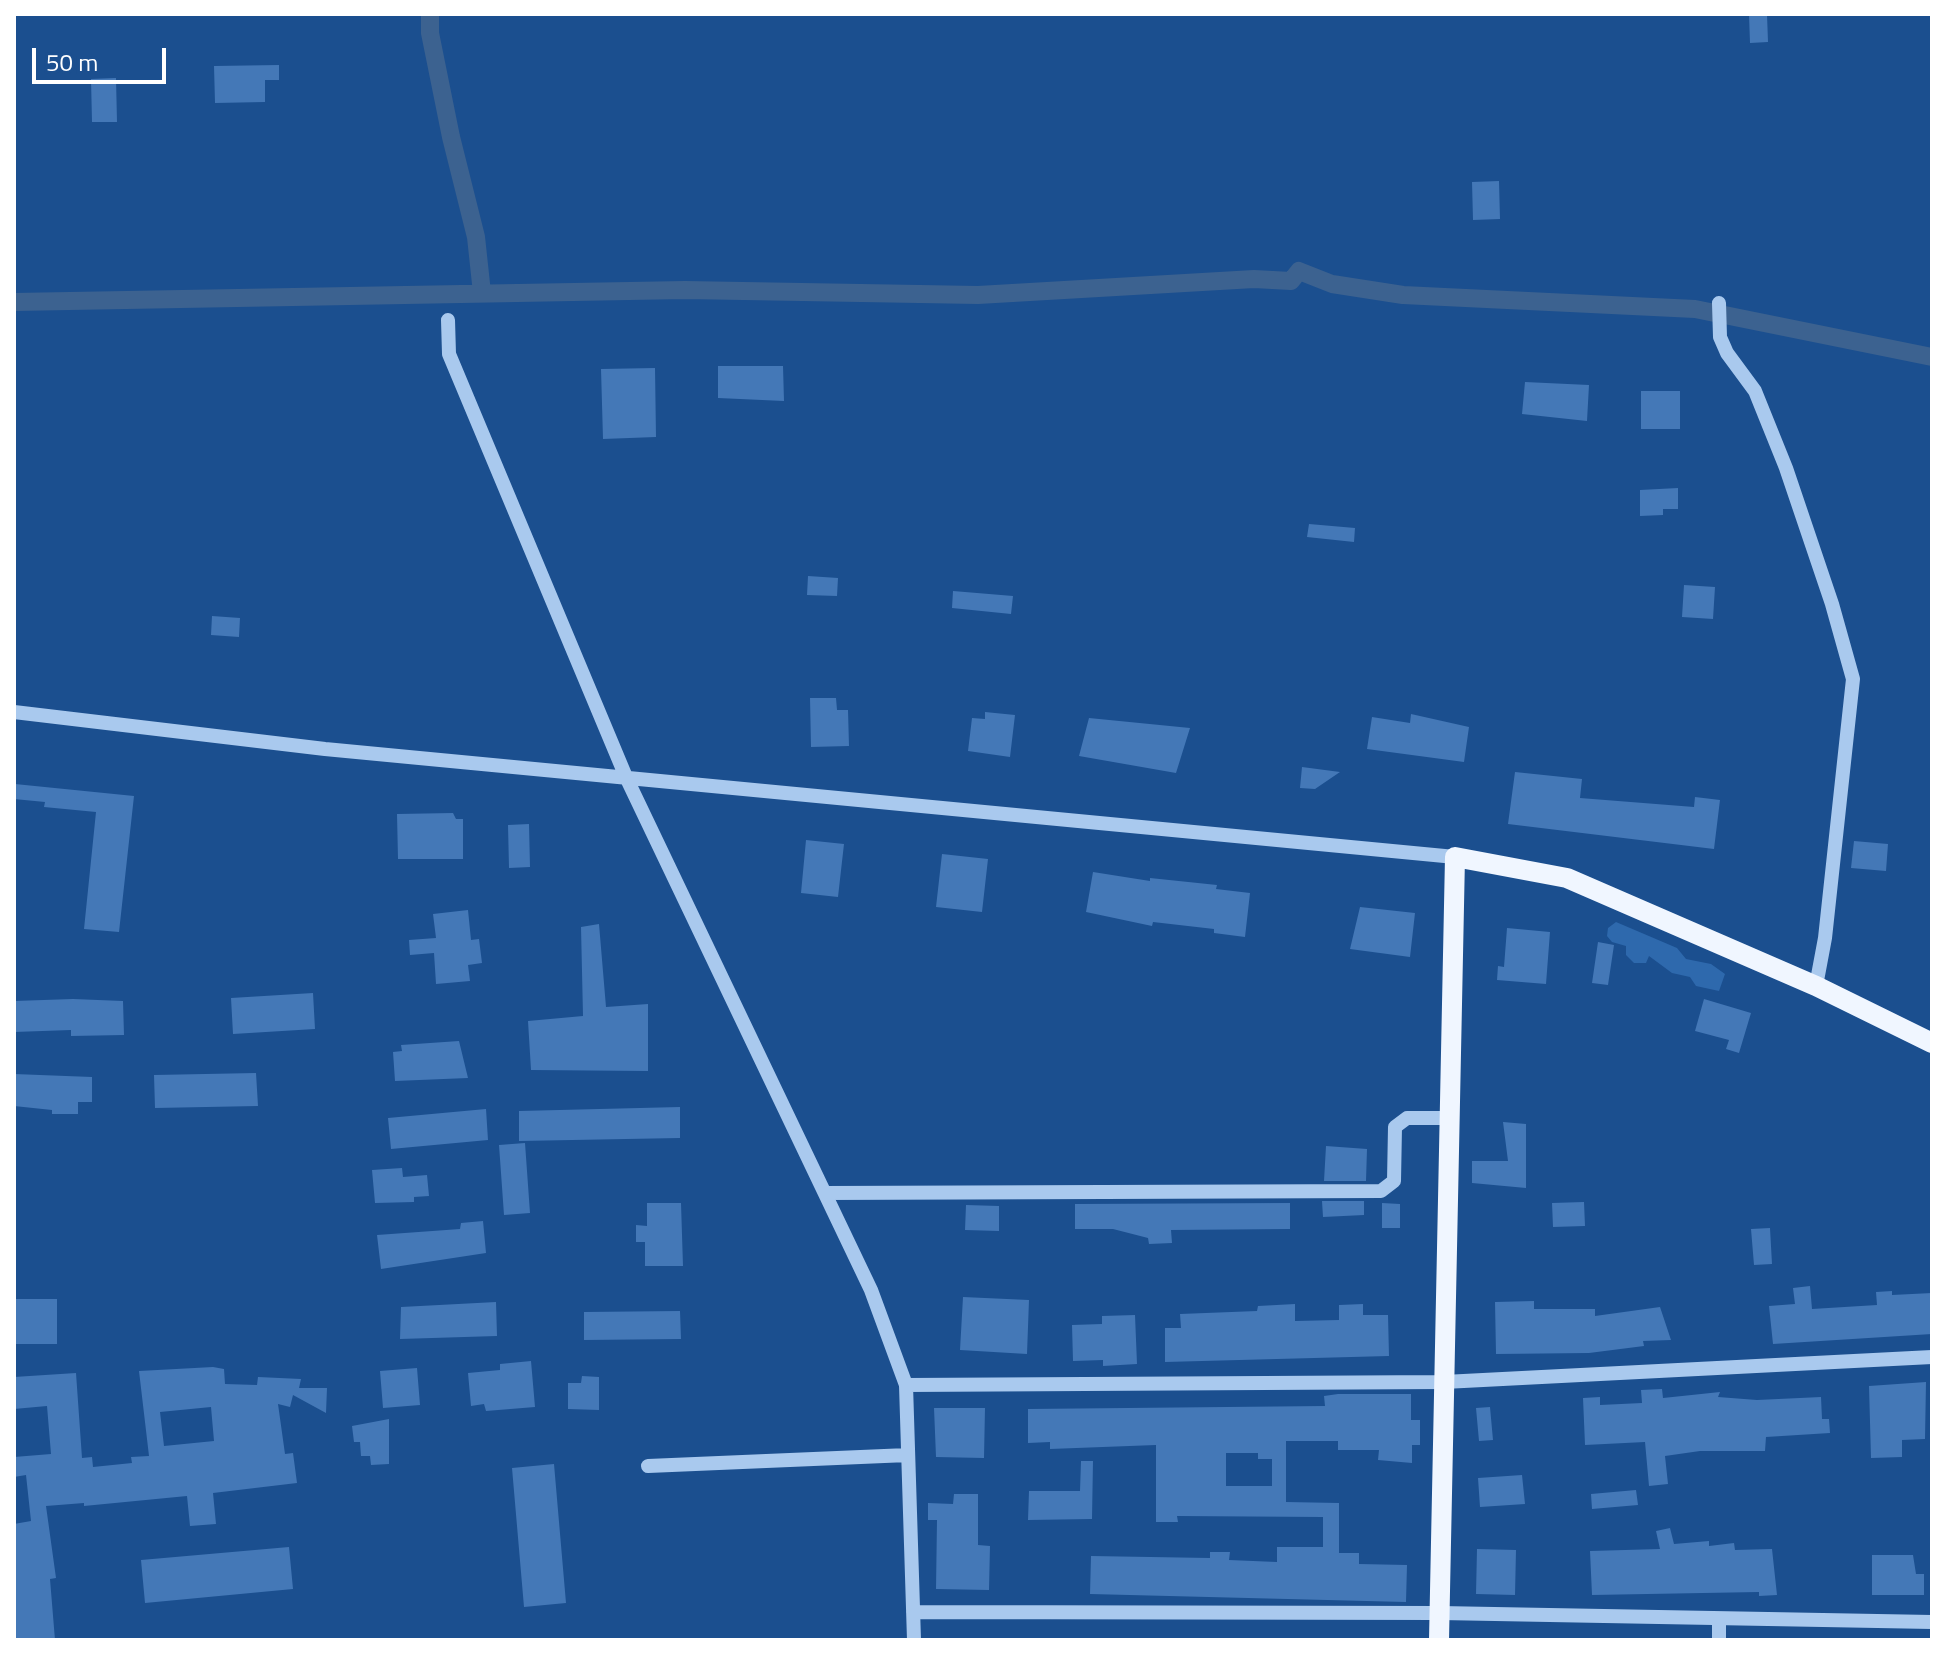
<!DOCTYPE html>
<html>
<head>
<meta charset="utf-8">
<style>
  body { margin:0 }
  #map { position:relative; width:1946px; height:1654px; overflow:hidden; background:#1b4f8f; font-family:"Titillium Web",sans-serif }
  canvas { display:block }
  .frame { position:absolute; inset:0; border:16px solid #fff; pointer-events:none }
  .scale { position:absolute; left:32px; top:48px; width:134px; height:36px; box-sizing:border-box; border:4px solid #fff; border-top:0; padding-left:10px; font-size:24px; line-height:28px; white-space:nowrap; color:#fff; -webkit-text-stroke:6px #1b4f8f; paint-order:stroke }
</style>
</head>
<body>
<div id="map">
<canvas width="1946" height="1654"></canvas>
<div class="frame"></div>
<div class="scale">50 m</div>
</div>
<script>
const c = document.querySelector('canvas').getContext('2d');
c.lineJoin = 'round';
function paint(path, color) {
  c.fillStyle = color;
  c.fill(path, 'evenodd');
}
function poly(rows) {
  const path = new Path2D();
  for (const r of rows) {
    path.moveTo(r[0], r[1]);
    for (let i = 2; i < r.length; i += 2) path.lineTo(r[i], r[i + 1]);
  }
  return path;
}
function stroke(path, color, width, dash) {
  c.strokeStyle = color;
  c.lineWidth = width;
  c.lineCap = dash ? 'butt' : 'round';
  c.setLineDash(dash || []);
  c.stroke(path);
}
paint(poly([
  [1616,922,1677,948,1686,959,1711,964,1725,974,1719,991,1696,986,1690,977,1672,973,1649,956,1646,963,1634,963,1626,955,1626,946,1612,942,1607,936,1608,928]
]), '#2e69ad');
stroke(poly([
  [430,14,430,33,451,137,476,237,482,293],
  [14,302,685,290,978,295,1254,279,1291,281,1299,271,1332,284,1403,295,1695,309,1932,357]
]), '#3c6290', 18);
paint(poly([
  [1749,14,1767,14,1768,42,1750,43],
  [279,65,279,80,265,80,265,102,215,103,214,66],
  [116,78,117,122,92,122,91,79],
  [1499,181,1500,219,1473,220,1472,182],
  [718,366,783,366,784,401,718,398],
  [655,368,656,437,603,439,601,369],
  [1525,382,1589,385,1587,421,1522,414],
  [1641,391,1680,391,1680,429,1641,429],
  [1678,488,1678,509,1663,509,1663,515,1640,516,1640,490],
  [1309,524,1355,528,1354,542,1307,537],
  [808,576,838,578,837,596,807,595],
  [1684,585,1715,587,1713,619,1682,617],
  [953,591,1013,596,1011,614,952,608],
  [212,616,240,618,239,637,211,635],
  [810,698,836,698,837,710,848,710,849,746,811,747],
  [985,712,1015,715,1010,757,968,751,972,718,985,719],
  [1411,714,1469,727,1464,762,1367,749,1372,717,1410,723],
  [1089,718,1190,728,1176,773,1079,756],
  [1302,767,1340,772,1315,789,1300,788],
  [1515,772,1582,779,1580,798,1694,807,1695,797,1720,800,1714,849,1508,824],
  [15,784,134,796,119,932,84,929,96,812,44,807,45,802,14,799],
  [453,813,456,819,463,819,463,859,398,859,397,814],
  [529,824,530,867,509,868,508,825],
  [806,840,844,844,838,897,801,893],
  [1854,841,1888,844,1886,871,1851,868],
  [942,854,988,859,982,912,936,907],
  [1093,872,1150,881,1150,878,1217,885,1216,889,1250,893,1245,937,1214,933,1214,929,1153,922,1152,926,1086,912],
  [1360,907,1415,913,1410,957,1350,949],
  [468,910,471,940,479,939,482,963,468,965,470,981,436,984,434,953,410,955,409,940,436,938,433,914],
  [599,924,606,1007,648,1004,648,1071,531,1070,528,1021,583,1016,581,927],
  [1507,928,1550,932,1546,984,1497,980,1498,966,1504,967],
  [1598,942,1614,945,1608,985,1592,983],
  [313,993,315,1029,233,1034,231,998],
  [73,999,123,1001,124,1035,71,1036,71,1030,14,1032,14,1001],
  [1704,999,1751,1013,1739,1053,1726,1049,1729,1040,1695,1031],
  [459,1041,468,1078,395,1081,393,1052,402,1051,401,1045],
  [256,1073,258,1106,155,1108,154,1075],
  [14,1074,92,1077,92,1102,78,1102,78,1114,52,1114,52,1110,14,1106],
  [680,1107,680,1138,519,1141,519,1111],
  [486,1109,488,1140,391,1149,388,1118],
  [1503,1122,1526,1124,1526,1188,1472,1183,1472,1161,1508,1161],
  [525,1143,530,1213,504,1215,499,1145],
  [1326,1146,1367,1149,1366,1181,1324,1181],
  [402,1168,403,1177,427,1175,429,1196,414,1197,414,1202,375,1203,372,1170],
  [1322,1201,1364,1201,1364,1215,1323,1217],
  [1584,1202,1585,1226,1553,1227,1552,1203],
  [647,1203,681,1203,683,1266,645,1266,645,1242,636,1242,636,1225,647,1226],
  [1290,1203,1290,1229,1171,1230,1172,1243,1149,1244,1148,1238,1113,1229,1075,1229,1075,1204],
  [1382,1203,1400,1204,1400,1228,1382,1228],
  [966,1205,999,1206,999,1231,965,1230],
  [483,1221,486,1253,381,1269,377,1235,460,1229,461,1223],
  [1770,1228,1772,1264,1754,1265,1751,1229],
  [1810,1286,1812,1309,1877,1305,1876,1292,1892,1291,1892,1295,1932,1293,1932,1334,1773,1344,1769,1306,1795,1304,1793,1288],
  [963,1297,1029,1300,1027,1354,960,1350],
  [14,1299,57,1299,57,1344,14,1344],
  [1534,1301,1534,1309,1595,1309,1595,1316,1660,1307,1671,1340,1643,1341,1644,1346,1589,1353,1496,1354,1495,1302],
  [496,1302,497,1336,400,1339,401,1307],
  [1295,1304,1295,1321,1339,1320,1339,1305,1363,1304,1363,1315,1388,1315,1389,1356,1165,1362,1165,1328,1181,1328,1180,1314,1257,1311,1258,1306],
  [680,1311,681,1339,584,1340,584,1312],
  [1135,1315,1137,1364,1103,1366,1103,1360,1073,1361,1072,1325,1102,1324,1102,1316],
  [531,1361,535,1407,486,1411,484,1404,471,1406,468,1373,500,1370,500,1364],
  [213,1367,224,1369,225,1384,257,1385,258,1377,301,1379,299,1388,327,1388,326,1413,293,1395,290,1407,278,1404,285,1454,293,1453,297,1483,213,1493,216,1524,190,1526,187,1496,84,1506,84,1503,46,1506,56,1578,50,1579,55,1640,14,1640,14,1524,31,1521,26,1475,14,1477,14,1457,51,1454,47,1406,14,1409,14,1377,76,1373,82,1458,92,1457,93,1467,132,1463,131,1457,149,1456,139,1371],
  [211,1407,214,1441,164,1446,160,1412],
  [417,1368,420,1405,383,1408,380,1371],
  [582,1376,599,1377,599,1410,568,1409,568,1383,581,1383],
  [1926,1382,1925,1439,1902,1440,1902,1457,1871,1458,1869,1386],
  [1662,1389,1663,1398,1720,1392,1718,1397,1757,1400,1821,1397,1822,1419,1829,1419,1830,1433,1766,1437,1765,1451,1700,1451,1665,1456,1668,1484,1649,1486,1645,1442,1585,1445,1583,1398,1600,1397,1600,1405,1642,1403,1641,1390],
  [1338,1394,1411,1394,1411,1420,1420,1420,1420,1445,1412,1445,1412,1463,1378,1460,1379,1450,1338,1450,1338,1441,1286,1441,1286,1502,1339,1503,1339,1553,1359,1553,1359,1564,1407,1565,1406,1602,1090,1594,1091,1556,1210,1558,1210,1552,1230,1552,1229,1560,1277,1562,1277,1547,1323,1547,1323,1517,1177,1516,1178,1522,1156,1522,1156,1445,1050,1449,1050,1442,1028,1443,1028,1409,1325,1406,1324,1396],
  [1226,1453,1258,1453,1258,1459,1272,1459,1272,1486,1226,1486],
  [1490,1407,1493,1440,1479,1441,1476,1408],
  [934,1408,985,1408,984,1458,936,1457],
  [389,1419,389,1464,371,1465,370,1456,361,1456,360,1442,354,1442,352,1426],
  [1081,1461,1093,1461,1092,1519,1028,1520,1029,1491,1080,1491],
  [554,1464,566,1603,524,1607,512,1468],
  [1522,1475,1525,1504,1480,1507,1478,1478],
  [1636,1490,1638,1505,1592,1509,1591,1494],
  [954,1494,978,1494,978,1545,990,1546,989,1590,936,1589,937,1520,928,1520,928,1503,953,1504],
  [1670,1528,1674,1544,1709,1541,1709,1546,1734,1543,1735,1550,1772,1549,1777,1595,1759,1596,1759,1592,1592,1595,1590,1551,1660,1549,1656,1531],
  [289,1547,293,1589,145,1603,141,1560],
  [1477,1549,1516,1550,1515,1595,1476,1594],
  [1872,1555,1913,1555,1916,1574,1924,1574,1924,1595,1872,1595]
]), '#4478b7');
stroke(poly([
  [1719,303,1720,337,1727,353,1755,391,1786,468,1832,604,1853,679,1825,938,1816,986],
  [448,320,449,354,626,777,871,1290,906,1385,914,1640],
  [14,712,325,749,1455,857],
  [825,1193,1381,1191,1394,1181,1395,1127,1407,1118,1450,1118],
  [906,1385,1444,1382,1932,1357],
  [648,1466,908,1455],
  [913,1612,1440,1613,1932,1622],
  [1719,1640,1719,1620]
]), '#a9c9ee', 14);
stroke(poly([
  [1439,1640,1455,857,1567,878,1816,986,1932,1043]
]), '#f0f6ff', 20);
</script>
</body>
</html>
